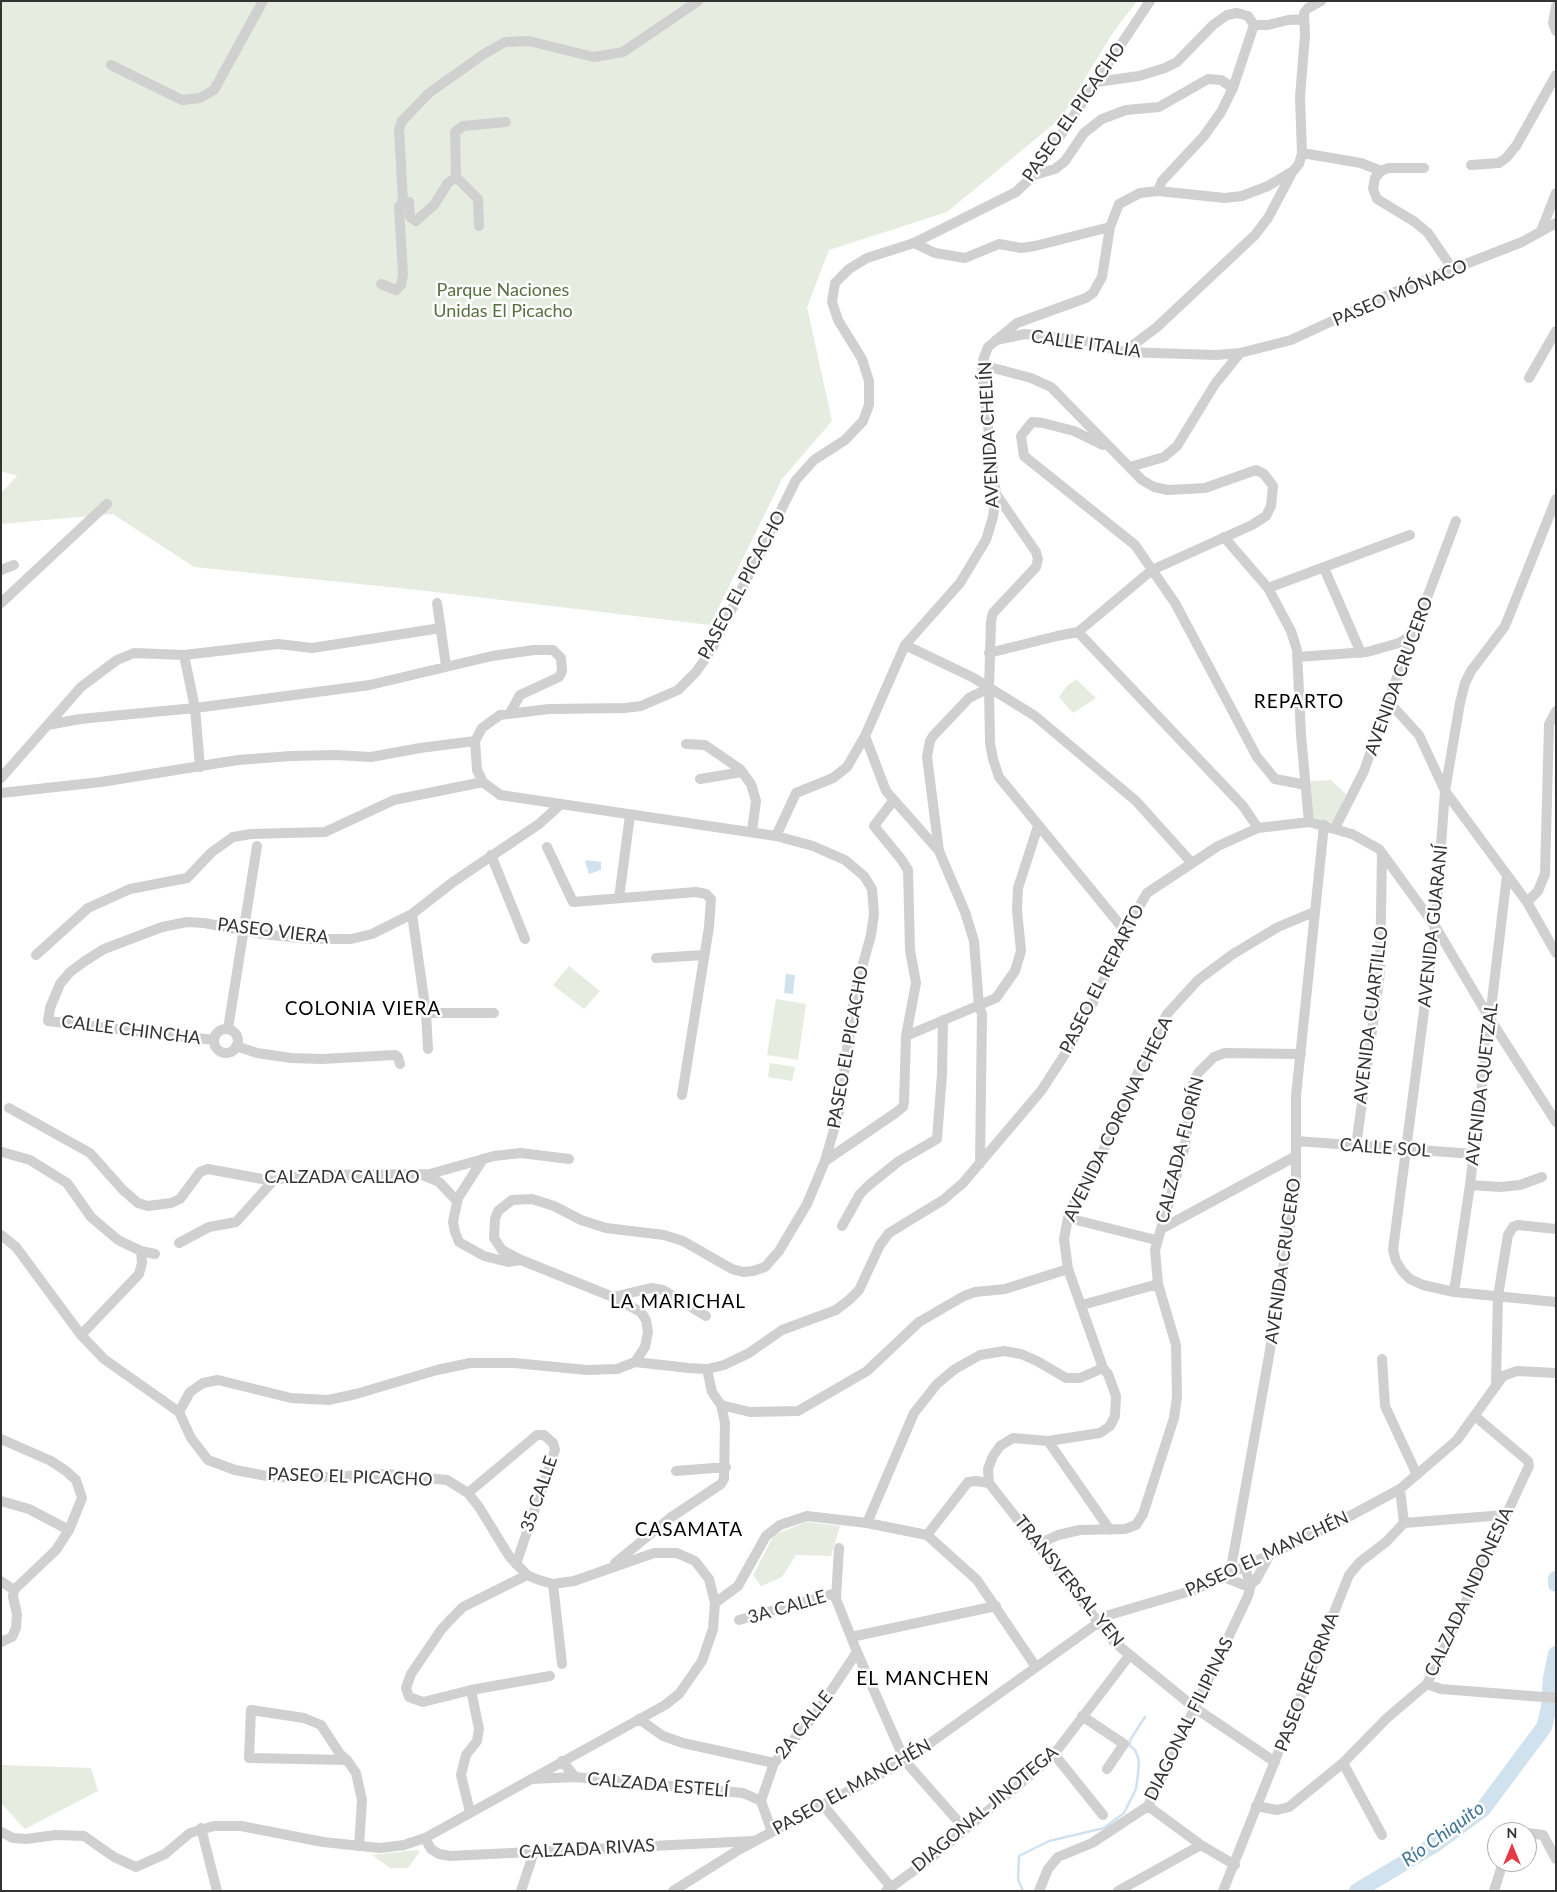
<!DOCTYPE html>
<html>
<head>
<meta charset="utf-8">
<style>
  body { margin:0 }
  #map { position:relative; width:1557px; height:1892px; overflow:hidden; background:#fff; font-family:Lato,sans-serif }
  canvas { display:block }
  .frame { position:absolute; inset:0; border:2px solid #333; pointer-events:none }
  .north { position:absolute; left:1487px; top:1822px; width:50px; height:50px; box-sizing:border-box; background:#fff; border:1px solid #adadad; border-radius:50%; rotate:0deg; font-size:14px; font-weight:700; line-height:20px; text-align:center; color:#333 }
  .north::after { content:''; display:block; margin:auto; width:18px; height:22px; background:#e63946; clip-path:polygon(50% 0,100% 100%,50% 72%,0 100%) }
</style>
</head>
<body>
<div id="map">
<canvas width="1557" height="1892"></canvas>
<div class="frame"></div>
<div class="north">N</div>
</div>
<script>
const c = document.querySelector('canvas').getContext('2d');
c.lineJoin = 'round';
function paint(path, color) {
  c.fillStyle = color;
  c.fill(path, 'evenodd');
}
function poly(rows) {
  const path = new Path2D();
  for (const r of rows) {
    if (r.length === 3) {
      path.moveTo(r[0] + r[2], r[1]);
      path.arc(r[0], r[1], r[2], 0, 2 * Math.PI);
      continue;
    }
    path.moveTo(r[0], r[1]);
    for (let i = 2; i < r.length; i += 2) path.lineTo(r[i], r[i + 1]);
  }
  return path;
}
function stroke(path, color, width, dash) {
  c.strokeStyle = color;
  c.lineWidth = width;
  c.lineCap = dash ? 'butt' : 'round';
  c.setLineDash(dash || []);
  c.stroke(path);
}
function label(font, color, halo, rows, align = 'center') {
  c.font = font + ' Lato,sans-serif';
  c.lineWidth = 5;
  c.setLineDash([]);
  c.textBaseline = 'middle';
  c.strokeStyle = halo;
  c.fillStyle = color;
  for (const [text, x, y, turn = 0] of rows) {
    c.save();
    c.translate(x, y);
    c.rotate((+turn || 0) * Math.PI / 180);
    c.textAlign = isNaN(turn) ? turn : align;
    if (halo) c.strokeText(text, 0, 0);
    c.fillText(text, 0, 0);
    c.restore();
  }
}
paint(poly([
  [1,1,1137,1,1112,34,1061,118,947,212,829,250,807,307,832,421,782,479,710,625,418,590,194,567,113,514,1,524,1,493,17,476,1,471],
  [1076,679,1096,698,1073,713,1059,697,1067,686],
  [1331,780,1346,794,1333,823,1312,818,1311,781],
  [569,966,600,991,584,1009,553,985],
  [776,999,806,1004,798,1060,767,1055],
  [770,1063,795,1067,792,1081,768,1077],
  [806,1522,840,1526,831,1556,796,1555,782,1577,761,1586,753,1575,774,1535],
  [1,1765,91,1768,98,1791,25,1829,1,1803],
  [415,1850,420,1851,408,1868,390,1868,372,1855]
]), '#e6ecdf');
paint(poly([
  [587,860,601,862,601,870,589,874,585,862],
  [786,974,795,975,793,994,784,993]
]), '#cfe2ee');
stroke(poly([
  [1023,1891,1018,1879,1019,1856,1049,1841,1104,1828,1124,1813,1136,1789,1138,1774,1139,1760,1135,1750,1130,1746,1130,1740,1145,1717]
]), '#cfe2ee', 2.5);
stroke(poly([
  [1556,1579,1556,1584],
  [1357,1891,1434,1845,1483,1809,1544,1727,1549,1708,1551,1678,1556,1654]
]), '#cfe2ee', 16);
stroke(poly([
  [1556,6,1553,23,1556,31],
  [1254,25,1268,25,1288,20,1304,19],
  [111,65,182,100,200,98,214,90,263,1],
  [1097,82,1139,76,1165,68,1177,62,1213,25,1227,15,1237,13,1248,16,1254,25],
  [1302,153,1300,97,1305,35,1304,13,1308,8,1321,1],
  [1471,165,1499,163,1506,158,1516,146,1556,75],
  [1424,168,1388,168,1381,171,1375,178,1373,189,1377,199,1415,222,1428,233,1452,268],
  [1034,175,1055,169,1065,161,1084,133,1102,119,1126,110,1159,107,1208,79,1221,80,1233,88],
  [1158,191,1225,198,1242,196,1268,186,1293,171,1299,164,1302,153,1361,163,1381,171],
  [403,201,399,129,402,121,429,93,484,54,505,42,529,41,594,57,623,52,698,1],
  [479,226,478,199,456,177,455,132,463,126,506,122],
  [1541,231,1556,193],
  [914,243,935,253,965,258,999,244,1021,248,1035,246,1110,227],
  [381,284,396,290,401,285,403,275,399,207,403,201,409,202,410,217,416,221,434,205,448,183,456,177],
  [996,340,1025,334,1082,340,1124,352,1216,355,1240,353,1291,340,1399,290,1522,242,1556,223],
  [1124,352,1157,327,1255,235,1268,218,1293,171],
  [982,365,1031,378,1051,387,1142,480,1154,487,1168,490,1205,488,1256,470,1264,474,1273,486,1271,506,1266,516,1252,525,1152,570,1078,632,1057,636,989,653],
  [1529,378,1556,331],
  [1103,445,1074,431,1043,423,1032,422,1021,436,1024,456,1135,545,1175,603,1257,757,1275,779,1306,785],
  [1130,467,1164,457,1177,446,1215,384,1240,353],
  [996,494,1036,552,1038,559,1036,567,993,613,991,621,989,688,990,743,993,759,999,777,1125,931],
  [1556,499,1505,626,1471,671,1465,683,1460,703,1445,791,1435,926,1393,1250,1396,1261,1402,1271,1410,1279,1423,1285,1454,1292,1556,1302],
  [1224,537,1268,588,1291,631,1297,650,1301,735,1309,822],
  [1324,568,1361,653],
  [1,570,14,565],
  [1268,588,1410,535],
  [1,603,107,504],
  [437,603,446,666],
  [1078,632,1243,806,1258,828],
  [905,645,972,677,1035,716,1136,801,1191,862],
  [184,655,195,708,200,767],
  [1297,657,1367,652,1399,643,1414,634],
  [1388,701,1419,735,1445,791,1527,902,1556,953],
  [48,725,80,719,195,708,370,685,492,656,534,650,553,650,561,658,562,671,559,677,520,695,510,713],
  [865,736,886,791,939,851],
  [686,744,705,745,740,769,751,784,756,801,752,831],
  [1,778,81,687,117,660,134,653,184,655,278,644,312,648,441,628],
  [700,779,742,772],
  [1,793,101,782,238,760,291,756,336,755,371,757,420,748,475,741],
  [1335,828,1364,771,1388,701,1456,521],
  [776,836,796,793,833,778,847,767,865,736,905,645,960,583,986,540,993,517,996,494,982,375,983,360,988,347,1017,323,1086,298,1093,293,1102,277,1110,227,1119,204,1140,193,1158,191,1162,181,1204,136,1221,112,1233,88,1254,25],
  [547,847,573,902,696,892,706,894,711,899,709,927,682,1095],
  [491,855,525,939],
  [619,898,630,815],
  [1527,902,1538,891,1545,874,1549,724,1556,711],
  [412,914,426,1013,428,1049],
  [36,955,88,908,130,889,187,878,212,852,233,837,251,834,325,832,394,800,483,782],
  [656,958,704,955],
  [426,1013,494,1013],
  [228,1029,257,846],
  [226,1041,12],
  [906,1036,996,998,1015,971,1021,951,1017,910,1018,888,1038,826],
  [214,1040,48,1021,50,1008,60,984,70,972,85,961,104,949,162,927,187,922,204,923,263,934,308,939,351,939,372,934,412,914,453,882,539,824,560,805],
  [236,1046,257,1053,291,1058,322,1059,395,1055,398,1057,400,1064],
  [9,1108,90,1153,123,1190,138,1203,148,1206,171,1203,180,1199,200,1172,208,1169,273,1181,289,1177,317,1175,430,1174,494,1156,521,1153,569,1159],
  [1296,1141,1474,1154],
  [1356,1146,1380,973,1382,853],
  [2,1152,30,1160,67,1183,91,1217,118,1240,141,1251,155,1254],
  [483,1159,458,1198,453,1222,455,1232,459,1242,484,1256,508,1262,521,1260],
  [825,1161,894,1114,903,1107,904,1102,906,1036,916,983,910,950,908,870,901,859,874,826,893,801],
  [980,1164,982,1014,979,1006,974,941,965,912,939,851,927,757,930,741,933,736,969,698,989,688],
  [422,1175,439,1182,457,1201],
  [1470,1185,1500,1187,1520,1185,1542,1177],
  [1068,1218,1156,1240],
  [842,1226,860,1194,868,1186,899,1161,937,1139,942,1074,943,1020],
  [1161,1229,1296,1156],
  [1,1235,16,1247,81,1335,104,1359,179,1412],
  [179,1243,209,1227,236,1222,273,1181],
  [1454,1292,1470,1185,1507,875],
  [613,1297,651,1288,663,1290,706,1316],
  [1082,1305,1158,1284],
  [81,1335,139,1274,142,1263,141,1251],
  [1382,1359,1385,1406,1417,1475],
  [635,1362,689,1368,707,1369,724,1365,749,1353,782,1330,836,1310,849,1300,859,1290,880,1245,889,1233,943,1200,963,1183,1041,1091,1067,1051,1098,993,1125,931,1147,893,1218,846,1258,828,1309,822,1352,834,1379,849,1435,926,1490,1019,1556,1122],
  [707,1369,712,1392,721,1405,750,1412,798,1411,867,1371,919,1322,964,1296,975,1292,1005,1289,1068,1269],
  [1496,1382,1498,1296,1508,1235,1513,1227,1518,1225,1556,1229],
  [1,1439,51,1461,66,1471,76,1480,82,1498,69,1530,56,1550,14,1590,13,1597,17,1614,16,1628,12,1637,1,1642],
  [1048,1441,1110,1530],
  [676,1471,726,1467],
  [989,1483,988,1469,993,1456,1000,1446,1013,1438,1048,1441,1100,1433,1110,1426,1115,1416,1116,1396,1108,1374,1103,1368,1068,1269,1064,1239,1068,1218,1074,1203,1103,1151,1127,1095,1167,1014,1198,980,1233,954,1278,927,1314,912],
  [989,1483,1114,1642,1195,1708,1275,1762],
  [468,1493,537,1435,544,1435,553,1443,555,1450,516,1564],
  [1,1501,29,1509,69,1530],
  [867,1523,914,1413,937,1384,955,1369,980,1355,1004,1351,1021,1354,1037,1361,1066,1378,1080,1378,1103,1368],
  [1404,1523,1504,1515],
  [927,1535,968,1482,976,1481,989,1483],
  [1039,1544,1058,1535,1080,1530,1125,1529,1136,1525,1143,1514,1174,1418,1177,1397,1176,1345,1158,1284,1155,1250,1185,1146,1193,1084,1198,1073,1214,1057,1225,1053,1301,1054],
  [839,1548,836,1599,857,1652,905,1761,964,1828],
  [615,1563,670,1518,721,1484,724,1479,725,1423,721,1405],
  [1230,1574,1269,1356,1296,1186,1296,1096,1324,825],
  [527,1575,463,1607,450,1620,441,1630,411,1674,406,1688,409,1697,423,1702,471,1690,550,1676],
  [1224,1577,1244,1585,1251,1584,1256,1580,1269,1556],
  [1,1581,14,1590],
  [553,1584,562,1664],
  [715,1603,738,1586,766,1536,780,1525,807,1516,867,1523,927,1535,977,1580,1036,1667],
  [739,1620,836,1593],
  [851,1637,996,1606],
  [1427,1684,1441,1689,1556,1698],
  [1082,1716,1124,1744,1107,1769],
  [639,1719,663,1736,683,1743,774,1763],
  [1054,1754,1103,1815],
  [347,1760,249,1758,251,1710,304,1718,321,1725,340,1754,347,1760,356,1773,362,1800,359,1846],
  [562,1761,575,1777,743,1793,761,1801],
  [1343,1763,1382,1835],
  [531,1779,575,1777],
  [823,1805,890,1886],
  [1148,1806,1201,1845,1235,1865],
  [1256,1806,1277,1810,1289,1807,1343,1763,1387,1718,1427,1684,1529,1466,1528,1461,1476,1417],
  [470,1812,461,1775,466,1755,477,1741,479,1729,471,1690],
  [201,1828,217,1891],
  [1,1832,13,1838,26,1839,56,1835,84,1836,114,1857,136,1867,165,1854,190,1833,214,1826,241,1826,323,1842,380,1848,404,1845,425,1838,665,1705,679,1694,702,1661,713,1629,715,1603,709,1579,695,1561,677,1553,654,1553,574,1581,553,1584,539,1580,527,1575,509,1556,479,1507,468,1493,447,1480,386,1474,304,1478,272,1477,235,1470,208,1460,191,1438,179,1412,190,1392,203,1383,218,1380,291,1398,328,1400,356,1394,437,1370,470,1363,514,1363,587,1370,617,1369,635,1362,645,1347,648,1332,646,1320,641,1312,613,1297,521,1260,502,1250,494,1238,495,1219,498,1211,512,1200,532,1199,554,1206,581,1220,606,1228,664,1235,683,1241,732,1269,743,1272,753,1271,765,1267,779,1251,807,1204,825,1161,839,1112,854,996,871,935,874,914,872,889,864,876,845,860,813,846,776,836,500,795,483,782,477,770,475,741,482,728,500,715,549,709,625,708,641,706,678,690,696,672,712,649,796,480,814,460,845,440,863,421,869,405,869,381,862,359,838,320,832,302,835,283,849,269,867,258,914,243,1016,192,1034,175,1150,1],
  [772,1832,761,1801,774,1763,817,1712,857,1652],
  [1527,1833,1543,1835,1556,1859],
  [425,1838,431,1849,439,1854,450,1856,753,1841],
  [521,1891,534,1852],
  [673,1891,740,1849,905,1761,1109,1615,1194,1590,1337,1523,1400,1489,1457,1440,1503,1376,1517,1371,1556,1373],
  [886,1891,931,1858,1052,1757,1129,1656],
  [1039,1891,1048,1869,1058,1857,1092,1843,1148,1806,1248,1596,1251,1584,1244,1567],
  [1118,1891,1201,1845],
  [1223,1891,1349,1575,1360,1562,1386,1542,1404,1523,1400,1489],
  [1494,1891,1503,1862]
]), '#d0d0d0', 10);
label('18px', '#333', '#fff', [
  ["PASEO EL PICACHO",1074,112,-55],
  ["PASEO MÓNACO",1400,293,-23],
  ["CALLE ITALIA",1086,344,8],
  ["AVENIDA CHELÍN",989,435,-93],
  ["PASEO EL PICACHO",742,585,-62],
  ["AVENIDA CRUCERO",1399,676,-70],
  ["AVENIDA GUARANÍ",1433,926,-84],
  ["PASEO VIERA",273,931,7],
  ["PASEO EL REPARTO",1102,979,-63],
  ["AVENIDA CUARTILLO",1371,1015,-83],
  ["CALLE CHINCHA",131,1030,7],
  ["PASEO EL PICACHO",848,1047,-80],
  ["AVENIDA QUETZAL",1482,1084,-83],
  ["AVENIDA CORONA CHECA",1118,1119,-64],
  ["CALLE SOL",1385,1148,4],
  ["CALZADA FLORÍN",1180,1150,-76],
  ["CALZADA CALLAO",342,1177],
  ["AVENIDA CRUCERO",1283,1261,-82],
  ["PASEO EL PICACHO",350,1477,2],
  ["35 CALLE",539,1494,-71],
  ["PASEO EL MANCHÉN",1267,1554,-25],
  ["TRANSVERSAL YEN",1069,1581,51],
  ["CALZADA INDONESIA",1469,1592,-65],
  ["3A CALLE",787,1607,-16],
  ["PASEO REFORMA",1307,1682,-69],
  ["DIAGONAL FILIPINAS",1189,1719,-64],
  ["2A CALLE",804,1725,-52],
  ["CALZADA ESTELÍ",658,1785,5],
  ["PASEO EL MANCHÉN",852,1787,-29],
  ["DIAGONAL JINOTEGA",985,1809,-40],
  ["CALZADA RIVAS",587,1849,-3]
]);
label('18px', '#56703f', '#fff', [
  ["Parque Naciones",503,290],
  ["Unidas El Picacho",503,311]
]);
c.letterSpacing = '1px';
label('19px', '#000', '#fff', [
  ["REPARTO",1299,702],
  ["COLONIA VIERA",363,1009],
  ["LA MARICHAL",678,1302],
  ["CASAMATA",689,1530],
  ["EL MANCHEN",923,1679]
]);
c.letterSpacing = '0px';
label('italic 19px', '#3f7597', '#fff', [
  ["Río Chiquito",1443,1834,-36]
]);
</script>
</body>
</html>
